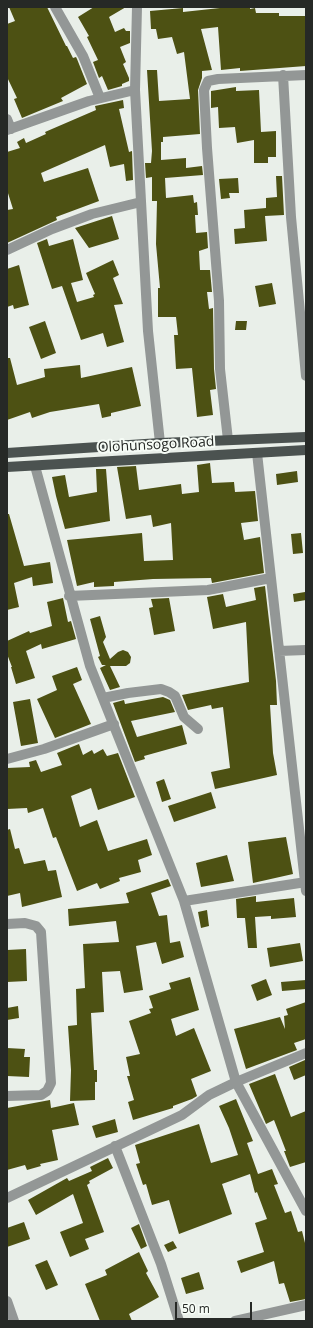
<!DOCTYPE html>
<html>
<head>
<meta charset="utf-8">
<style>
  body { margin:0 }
  #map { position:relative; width:313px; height:1328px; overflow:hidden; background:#e9efe9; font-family:"Open Sans",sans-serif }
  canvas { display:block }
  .frame { position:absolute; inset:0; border:8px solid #262926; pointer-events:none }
  .scale { position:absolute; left:175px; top:1302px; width:77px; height:18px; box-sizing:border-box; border:2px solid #262926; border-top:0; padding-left:5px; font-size:12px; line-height:14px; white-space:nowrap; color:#262926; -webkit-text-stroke:3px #f6fcf6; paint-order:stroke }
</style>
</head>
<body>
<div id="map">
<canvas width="313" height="1328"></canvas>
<div class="frame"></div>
<div class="scale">50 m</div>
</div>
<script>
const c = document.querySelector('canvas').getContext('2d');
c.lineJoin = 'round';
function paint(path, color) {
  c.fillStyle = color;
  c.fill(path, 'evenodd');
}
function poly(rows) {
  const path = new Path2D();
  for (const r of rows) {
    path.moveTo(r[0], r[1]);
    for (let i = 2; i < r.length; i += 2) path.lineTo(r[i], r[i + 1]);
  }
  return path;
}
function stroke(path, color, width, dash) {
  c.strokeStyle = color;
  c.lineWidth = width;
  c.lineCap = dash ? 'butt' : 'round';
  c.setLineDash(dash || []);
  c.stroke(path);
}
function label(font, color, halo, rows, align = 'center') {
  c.font = font + ' "Open Sans",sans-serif';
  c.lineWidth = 4;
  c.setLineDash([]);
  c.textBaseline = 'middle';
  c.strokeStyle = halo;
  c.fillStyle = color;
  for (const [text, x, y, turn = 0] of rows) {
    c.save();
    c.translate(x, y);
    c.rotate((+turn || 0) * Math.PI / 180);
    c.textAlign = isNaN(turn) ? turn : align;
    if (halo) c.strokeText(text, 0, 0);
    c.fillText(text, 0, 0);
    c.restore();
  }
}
paint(poly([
  [9,7,47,7,66,46,67,46,73,58,76,57,77,59,87,84,61,98,63,101,22,118,14,99,17,98,7,77,7,24,15,21],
  [94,7,126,7,109,17,115,32,124,28,126,31,130,31,130,43,120,47,126,62,123,64,129,78,129,81,122,84,122,86,108,90,102,76,99,78,93,62,98,60,87,37,89,36,78,17],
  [220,7,250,7,250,9,255,8,256,13,279,13,279,16,306,16,306,66,240,71,240,68,221,70,218,27,201,29,212,70,202,71,202,78,198,90,200,134,163,137,163,142,161,142,161,160,186,158,186,168,202,166,203,175,165,178,166,198,193,195,194,203,197,202,198,215,195,215,196,233,207,232,208,248,199,251,200,270,210,270,212,292,207,292,209,309,213,308,214,369,216,389,210,390,213,415,197,417,192,368,176,369,174,335,178,335,176,317,158,317,158,288,160,288,156,244,157,201,152,201,152,177,146,178,145,163,151,163,152,151,147,70,157,70,159,101,190,99,184,52,177,54,172,37,158,39,156,29,151,29,150,11,183,8,183,12,220,8],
  [236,87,236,91,259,90,261,132,276,131,276,157,268,157,268,163,254,163,254,140,237,143,235,127,219,128,218,107,211,108,211,91],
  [123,100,124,108,119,109,129,152,132,151,133,180,126,181,124,164,110,167,105,145,41,173,44,182,88,168,99,201,56,217,57,220,7,243,7,210,13,209,7,190,7,152,20,148,17,142,24,138,26,143,46,134,45,132,96,110,95,106],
  [276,176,282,176,284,215,265,216,267,241,235,244,234,229,245,228,244,210,266,208,266,198,277,197],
  [238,178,239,193,229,193,230,198,221,199,219,179],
  [112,216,119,239,89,248,75,228],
  [47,239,49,246,73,239,83,280,71,283,77,302,94,297,93,295,95,294,86,273,113,260,119,275,113,278,123,304,114,305,124,342,107,347,103,333,81,340,62,286,52,289,37,243],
  [19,265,29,305,14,309,13,305,7,307,7,269],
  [272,283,276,304,259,307,255,286],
  [45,321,56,353,41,359,29,327],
  [236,321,247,321,246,330,235,330],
  [7,358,10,358,17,385,45,377,44,369,80,365,81,378,132,367,141,406,111,413,111,416,102,418,99,404,50,412,32,418,30,412,7,420],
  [210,463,212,483,234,482,235,492,255,491,258,521,241,523,244,540,260,537,264,573,212,583,211,578,153,579,114,582,114,586,94,587,94,582,77,586,67,540,142,533,144,561,173,560,171,523,153,527,151,515,126,519,117,467,136,466,139,490,181,484,182,494,199,492,197,465],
  [96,469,106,469,110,521,65,529,56,496,52,477,65,475,69,497,97,492],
  [297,471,298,482,277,485,276,474],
  [7,514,9,514,24,566,50,562,53,583,33,586,32,577,14,583,19,607,7,610],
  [301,533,303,553,293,554,291,534],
  [265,586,276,681,277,705,270,705,273,753,277,775,215,789,211,772,230,768,223,707,212,709,211,705,188,710,182,695,249,682,246,622,213,629,207,597,223,594,226,607,256,600,254,588],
  [305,592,306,600,294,602,293,594],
  [63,598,68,622,71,621,76,639,42,649,41,644,26,651,35,678,16,684,11,667,12,667,7,654,7,641,29,631,30,633,52,626,47,602],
  [169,598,175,631,154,635,149,608,153,607,151,599],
  [100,616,106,637,103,642,110,659,118,652,123,650,128,652,131,657,130,663,126,666,110,666,120,687,110,690,100,668,106,665,102,665,98,657,100,656,90,619],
  [77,667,82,680,73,684,91,724,55,738,37,699,57,690,52,676],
  [163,697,170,700,175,712,131,721,137,737,182,725,187,744,144,756,145,759,135,762,113,703,124,700,125,704],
  [30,699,38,743,21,746,13,702],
  [79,744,83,755,92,750,94,754,103,749,107,756,118,753,135,797,98,810,91,788,71,796,80,827,97,820,108,851,147,839,152,855,138,860,141,872,119,878,120,881,100,889,97,883,77,891,56,837,53,838,43,808,28,813,27,808,7,809,7,768,30,767,29,762,36,760,41,772,62,765,57,753],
  [164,779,171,799,162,802,156,782],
  [211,792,216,808,174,822,168,806],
  [10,829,15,849,19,848,24,864,45,860,48,871,56,870,62,897,22,907,20,893,7,896,7,830],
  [286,837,293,874,253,883,248,842],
  [227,855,234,881,201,887,196,863],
  [168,879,171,886,151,893,159,916,167,915,170,943,180,941,184,957,162,964,156,942,136,946,143,990,124,993,120,971,102,972,104,1012,91,1013,94,1070,97,1070,97,1082,95,1082,95,1100,70,1101,71,1070,68,1026,77,1025,76,989,85,988,83,944,119,942,116,921,69,926,68,909,129,903,126,893],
  [256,896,256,902,294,898,296,917,271,919,271,916,255,917,257,948,248,948,245,918,237,918,236,899],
  [207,910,209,926,201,928,198,912],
  [300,943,303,961,270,967,267,948],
  [26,949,27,981,7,982,7,950],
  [190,977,199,1010,171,1019,176,1036,194,1028,211,1071,191,1079,197,1096,192,1099,173,1106,173,1108,133,1120,128,1102,134,1100,127,1076,130,1076,126,1057,140,1054,129,1021,151,1013,149,1009,153,1008,149,996,171,989,169,983],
  [266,979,272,995,257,1001,251,985],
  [306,980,306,989,282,991,281,982],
  [306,1002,306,1039,294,1043,297,1050,246,1069,234,1029,280,1017,285,1029,284,1016,288,1015,286,1009],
  [18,1006,19,1018,7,1020,7,1008],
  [7,1048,25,1049,24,1057,30,1057,29,1077,7,1076],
  [305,1060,306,1075,294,1080,289,1067],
  [275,1074,291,1117,306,1111,306,1162,290,1167,284,1151,286,1151,274,1120,266,1124,249,1084],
  [236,1099,253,1141,247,1143,258,1174,272,1169,278,1184,274,1185,285,1213,291,1211,298,1232,302,1231,306,1247,306,1299,290,1302,284,1283,279,1284,274,1261,241,1273,237,1261,264,1252,255,1223,267,1219,257,1192,255,1193,250,1174,222,1184,232,1214,179,1234,169,1200,152,1205,146,1184,143,1185,136,1164,140,1163,135,1145,199,1124,211,1163,238,1155,229,1128,219,1106],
  [50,1100,51,1108,74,1103,79,1125,52,1130,58,1160,40,1164,41,1166,27,1170,25,1165,7,1170,7,1108],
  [115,1119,118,1132,96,1138,92,1126],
  [108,1158,113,1168,89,1181,90,1183,87,1185,104,1232,85,1239,89,1249,70,1257,60,1232,83,1223,73,1194,36,1215,28,1200,67,1178,69,1181,92,1171,90,1167],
  [24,1222,30,1239,7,1247,7,1228],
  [139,1224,147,1246,141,1249,131,1228],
  [173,1241,177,1248,168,1252,164,1245],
  [139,1252,148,1271,146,1273,159,1297,129,1314,132,1321,100,1321,85,1284,107,1275,105,1270],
  [47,1260,58,1285,46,1290,35,1265],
  [199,1272,204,1289,186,1294,181,1278]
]), '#4d5113');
stroke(poly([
  [55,7,83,56,100,98],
  [137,7,135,90,148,331,160,443],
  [283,75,291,217,306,376],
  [7,119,11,129],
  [7,130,89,101,135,90],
  [7,250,52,229,92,214,141,202],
  [228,440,220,369,219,301,207,148,204,90,208,81,218,79,306,75],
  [257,453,306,891],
  [69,596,208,590,271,578],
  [279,651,306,650],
  [103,698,128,693,161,689,169,692,175,696,184,717,198,729],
  [7,759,44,749,114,724],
  [184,901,306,882],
  [7,924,25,923,36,926,41,932,51,1083,47,1091,41,1095,7,1096],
  [306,1053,236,1082,306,1211],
  [115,1146,161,1264,179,1321],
  [7,1198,182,1115,209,1095,236,1082,184,901,90,666,35,466],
  [7,1301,14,1321],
  [235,1321,306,1305]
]), '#939796', 10);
stroke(poly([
  [7,453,160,443,306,437],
  [7,467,306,450]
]), '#4b5250', 10);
label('14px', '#262926', '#f6fcf6', [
  ["Olohunsogo Road",156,445,-3]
]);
</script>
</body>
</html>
